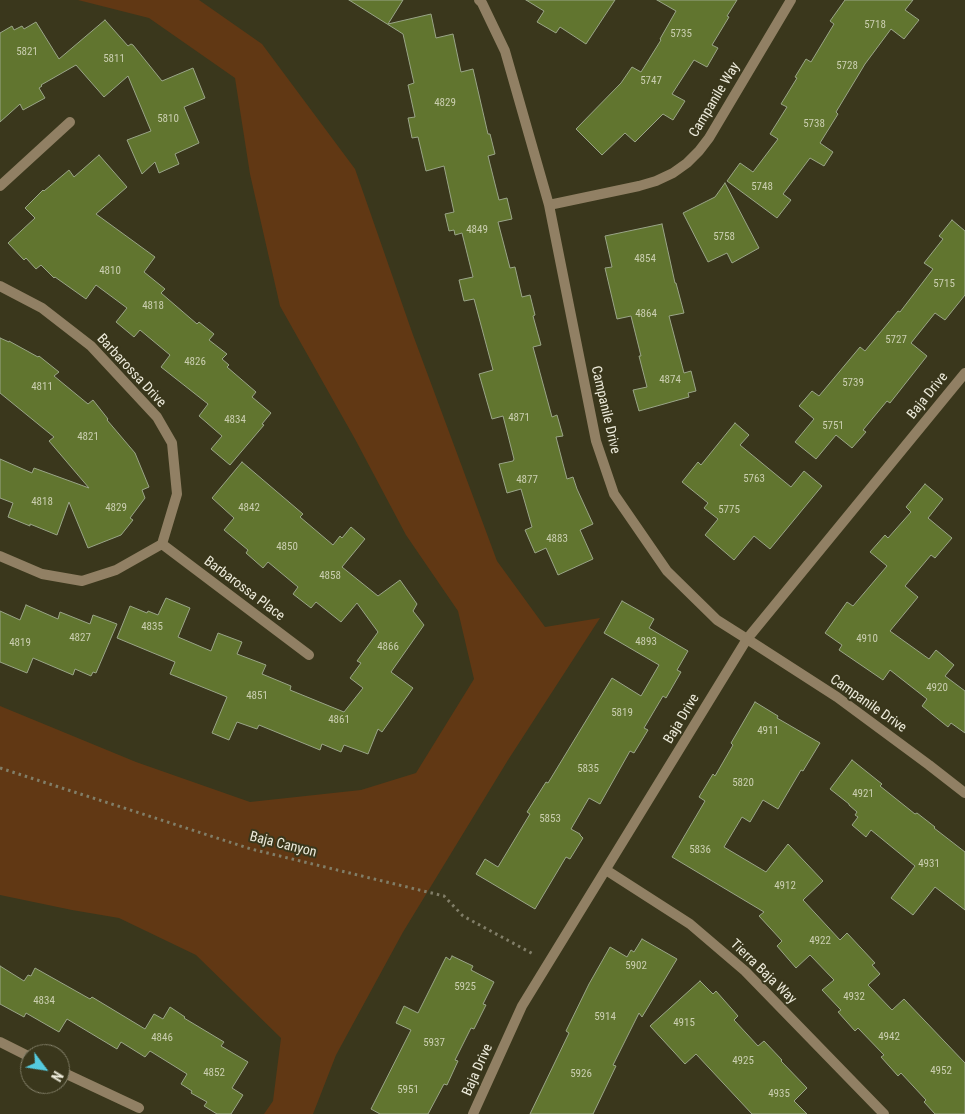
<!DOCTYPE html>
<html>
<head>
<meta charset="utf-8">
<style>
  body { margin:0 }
  #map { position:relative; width:965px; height:1114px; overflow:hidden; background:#3a371c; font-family:"Roboto Condensed",sans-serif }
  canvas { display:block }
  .north { position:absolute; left:20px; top:1044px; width:50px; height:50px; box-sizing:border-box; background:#3a371c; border:1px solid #827f68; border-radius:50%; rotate:121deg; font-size:14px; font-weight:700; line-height:20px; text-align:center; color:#edebdb }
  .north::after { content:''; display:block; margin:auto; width:18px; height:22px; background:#54cade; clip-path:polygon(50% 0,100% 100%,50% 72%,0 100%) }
</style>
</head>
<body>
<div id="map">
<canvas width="965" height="1114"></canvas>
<div class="north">N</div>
</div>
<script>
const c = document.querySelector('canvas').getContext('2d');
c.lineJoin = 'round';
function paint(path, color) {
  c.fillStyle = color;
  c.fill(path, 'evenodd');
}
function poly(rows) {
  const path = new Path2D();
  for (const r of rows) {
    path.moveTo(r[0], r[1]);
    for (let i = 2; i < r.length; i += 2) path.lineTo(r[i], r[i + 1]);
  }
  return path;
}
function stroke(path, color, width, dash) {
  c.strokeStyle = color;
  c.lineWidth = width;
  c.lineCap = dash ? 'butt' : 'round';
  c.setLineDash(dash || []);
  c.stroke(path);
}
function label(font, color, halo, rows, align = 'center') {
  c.font = font + ' "Roboto Condensed",sans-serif';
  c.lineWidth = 4;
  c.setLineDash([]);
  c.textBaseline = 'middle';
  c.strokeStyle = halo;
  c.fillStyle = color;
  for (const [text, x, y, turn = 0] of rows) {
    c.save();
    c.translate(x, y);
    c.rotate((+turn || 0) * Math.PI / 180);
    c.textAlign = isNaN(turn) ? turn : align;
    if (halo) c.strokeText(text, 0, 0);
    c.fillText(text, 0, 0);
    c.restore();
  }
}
paint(poly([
  [78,0,199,0,262,44,355,169,413,335,497,561,545,627,600,618,508,760,403,932,336,1055,313,1114,264,1114,273,1101,281,1038,196,955,119,918,72,910,0,895,0,706,136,762,250,802,361,790,416,773,474,679,458,611,406,535,355,439,280,306,250,174,235,78,149,18]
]), '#613814');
const building = poly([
  [349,0,403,0,388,24,431,14,436,38,453,34,461,72,473,69,488,134,490,134,495,154,488,156,499,200,507,198,512,219,498,222,510,268,515,267,522,297,530,295,535,315,533,316,541,345,533,347,552,417,557,415,563,436,556,437,567,479,573,477,577,489,593,524,580,530,593,559,558,575,546,548,535,553,525,530,532,527,521,489,507,493,499,464,513,461,514,459,503,416,492,419,479,374,493,370,474,299,464,301,459,280,473,277,462,233,455,235,454,230,449,231,445,214,454,212,444,166,426,171,418,137,412,138,408,118,415,117,408,85,414,83,403,34,349,0],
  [526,0,615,0,586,44,560,27,556,33,537,22,544,11,526,0],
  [657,0,737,0,727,16,729,17,712,45,718,48,707,67,694,60,672,94,685,101,673,120,663,114,635,142,625,133,602,155,576,129,621,83,632,67,641,72,661,40,660,39,676,11,657,0],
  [845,0,913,0,905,10,919,20,904,39,891,29,865,64,836,112,838,114,820,143,833,152,824,166,810,158,783,194,791,200,777,218,727,181,740,163,753,172,778,139,770,134,787,107,781,104,797,78,795,77,806,59,811,62,834,24,830,21,845,0],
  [105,20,128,46,131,44,133,45,162,81,193,68,205,98,184,107,199,143,175,154,179,164,159,173,155,162,142,174,127,140,151,131,128,76,104,97,76,65,41,85,42,86,39,88,45,98,23,110,20,104,0,122,0,33,12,26,14,30,22,26,24,29,36,22,59,59,105,20],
  [99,155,127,187,96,214,155,257,144,272,165,289,161,293,197,324,199,322,214,334,209,340,227,354,222,359,229,365,227,367,256,392,252,397,271,413,262,424,264,425,230,465,211,449,222,436,199,416,208,404,161,367,170,355,140,330,134,337,116,322,127,308,96,285,86,299,55,277,54,278,41,265,36,269,26,258,24,260,8,243,35,218,25,208,43,190,44,191,69,170,74,177,99,155],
  [725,183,759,248,732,263,727,253,708,262,683,213,715,197,725,183],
  [952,220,965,231,965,295,945,320,935,313,911,343,927,356,890,403,887,401,863,430,866,432,852,448,836,435,816,459,795,442,814,419,799,406,812,391,819,396,860,347,865,351,898,311,900,312,933,269,924,263,943,239,939,236,952,220],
  [662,224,675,283,676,283,684,313,669,316,684,373,691,371,696,391,688,393,689,397,639,411,633,390,647,387,639,356,641,356,631,316,617,319,605,268,612,267,605,236,662,224],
  [0,338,9,342,9,341,38,357,39,356,59,372,54,376,88,404,93,400,108,419,107,420,135,453,149,487,142,490,145,498,130,518,133,520,121,535,88,548,69,502,57,535,30,524,30,526,8,517,13,503,0,498,0,459,32,473,34,468,89,488,49,441,54,437,0,393,0,338],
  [735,423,749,435,740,445,791,487,804,471,822,486,770,549,754,536,734,560,705,535,718,519,704,508,708,503,682,482,698,462,701,465,735,423],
  [242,462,303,514,300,517,333,545,340,536,342,538,351,527,365,539,342,567,378,596,400,580,417,604,413,611,424,625,391,672,413,688,382,732,378,729,368,754,344,745,341,752,322,744,320,750,259,725,257,729,237,722,229,740,212,733,227,697,170,674,175,662,117,638,130,606,147,613,148,611,158,615,166,598,190,608,178,637,211,651,218,633,242,642,237,654,266,665,262,674,291,686,290,690,344,712,363,688,350,678,361,663,357,661,378,632,357,603,341,622,316,602,311,608,293,594,298,587,268,562,263,568,246,553,248,550,224,530,234,518,212,498,242,462],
  [925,484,943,499,928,518,952,538,935,558,931,555,905,586,918,597,890,631,929,659,936,650,954,665,945,676,965,691,965,733,951,723,948,727,922,706,927,699,890,670,883,680,839,650,842,645,825,633,847,602,853,606,887,566,870,552,885,535,888,538,911,512,906,507,925,484],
  [622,601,654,619,649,628,688,651,677,670,681,672,666,698,663,696,644,728,648,730,634,753,630,751,600,804,589,798,571,829,580,834,580,835,583,838,570,859,566,857,535,909,476,874,485,859,498,867,530,814,527,812,546,782,548,783,612,678,641,696,659,665,604,633,622,601],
  [26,605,58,619,60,612,90,624,93,615,117,624,96,673,93,672,91,676,75,669,73,675,33,658,27,673,0,662,0,611,20,620,26,605],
  [755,702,778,716,777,718,820,743,803,771,801,770,778,809,763,800,750,822,742,817,724,847,766,872,788,844,823,881,803,900,840,940,847,933,875,963,872,965,880,974,868,985,892,1010,904,999,965,1063,965,1114,935,1114,924,1102,926,1100,901,1073,898,1076,881,1057,884,1055,858,1028,855,1031,838,1012,841,1010,822,990,834,980,810,955,796,968,777,946,782,941,759,916,764,912,672,857,705,801,699,797,713,774,715,776,733,745,731,743,755,702],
  [852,760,882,784,880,786,915,814,917,813,935,827,934,828,965,852,965,910,935,887,913,915,891,898,915,866,871,830,866,837,852,825,858,817,855,815,857,812,849,805,849,804,830,789,852,760],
  [642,939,677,959,642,1017,639,1013,613,1065,616,1066,593,1114,530,1114,569,1033,566,1031,589,984,610,947,627,957,631,950,634,952,642,939],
  [452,956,473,966,471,970,494,982,483,1004,486,1005,474,1029,471,1028,455,1060,458,1061,447,1085,444,1084,428,1114,380,1114,371,1109,411,1030,396,1023,404,1006,418,1013,446,957,450,960,452,956],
  [0,966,24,981,28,975,31,976,35,968,90,999,92,997,145,1029,154,1014,163,1019,170,1007,185,1017,184,1018,224,1042,221,1046,248,1062,232,1088,243,1095,231,1114,217,1114,204,1106,207,1102,191,1093,192,1091,181,1084,187,1074,150,1051,145,1057,121,1042,117,1049,67,1019,59,1032,26,1013,24,1017,0,1004,0,966],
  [700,981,713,994,716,991,738,1016,734,1020,758,1046,764,1041,782,1060,781,1061,807,1088,794,1101,807,1114,752,1114,696,1054,685,1064,650,1026,700,981]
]);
paint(building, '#61752f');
stroke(building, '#9aa588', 1);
stroke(poly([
  [0,768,251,849,444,896,463,916,535,955]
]), '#817e68', 3, [2.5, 4]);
stroke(poly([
  [0,186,70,122],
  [549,205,639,186,656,181,673,173,687,163,699,151,709,138,791,0],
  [0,286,42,308,91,346,157,417,172,443,177,494,162,544],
  [162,544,309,655],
  [0,556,42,574,82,581,116,570,162,544],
  [606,870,690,924,745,971,884,1114],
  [0,1042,30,1057],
  [60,1071,139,1108],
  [473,1114,522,1006,747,639,717,620,667,571,614,494,596,441,549,205,505,51,482,3,479,0]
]), '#918064', 10);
stroke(poly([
  [965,373,747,639,837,697,929,765,965,793]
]), '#918064', 10);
label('11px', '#caceb0', null, [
  ["5718",875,25],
  ["5735",681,34],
  ["5821",27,52],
  ["5811",114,59],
  ["5728",847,66],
  ["5747",651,81],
  ["4829",445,103],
  ["5810",168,119],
  ["5738",814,124],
  ["5748",762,187],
  ["4849",477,230],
  ["5758",724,237],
  ["4854",645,259],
  ["4810",110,271],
  ["5715",944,284],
  ["4818",153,306],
  ["4864",646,314],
  ["5727",896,340],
  ["4826",195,362],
  ["4874",670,380],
  ["5739",853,383],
  ["4811",42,387],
  ["4871",519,418],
  ["4834",235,420],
  ["5751",833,426],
  ["4821",88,437],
  ["5763",754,479],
  ["4877",527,480],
  ["4818",42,502],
  ["4829",116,508],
  ["4842",249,508],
  ["5775",729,510],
  ["4883",557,539],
  ["4850",287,547],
  ["4858",330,576],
  ["4835",152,627],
  ["4827",80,638],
  ["4910",867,639],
  ["4893",646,642],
  ["4819",20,643],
  ["4866",388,647],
  ["4920",937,688],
  ["4851",257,696],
  ["5819",622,713],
  ["4861",339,720],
  ["4911",768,731],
  ["5835",588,769],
  ["5820",743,783],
  ["4921",863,794],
  ["5853",550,819],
  ["5836",700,850],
  ["4931",929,864],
  ["4912",785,886],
  ["4922",820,941],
  ["5902",636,966],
  ["5925",465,987],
  ["4932",854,997],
  ["4834",44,1001],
  ["5914",605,1017],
  ["4915",684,1023],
  ["4942",889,1037],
  ["4846",162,1038],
  ["5937",434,1043],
  ["4925",743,1061],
  ["4952",941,1071],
  ["4852",214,1073],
  ["5926",581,1074],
  ["5951",408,1090],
  ["4935",779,1094]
]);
label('14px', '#edebdb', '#3a371c', [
  ["Campanile Way",715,100,-59],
  ["Barbarossa Drive",131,371,47],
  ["Baja Drive",928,396,-51],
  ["Campanile Drive",605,410,77],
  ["Barbarossa Place",244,589,37],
  ["Campanile Drive",868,704,35],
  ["Baja Drive",682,719,-59],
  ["Baja Canyon",283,845,14],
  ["Tierra Baja Way",763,972,44],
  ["Baja Drive",478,1070,-66]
]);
</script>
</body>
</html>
